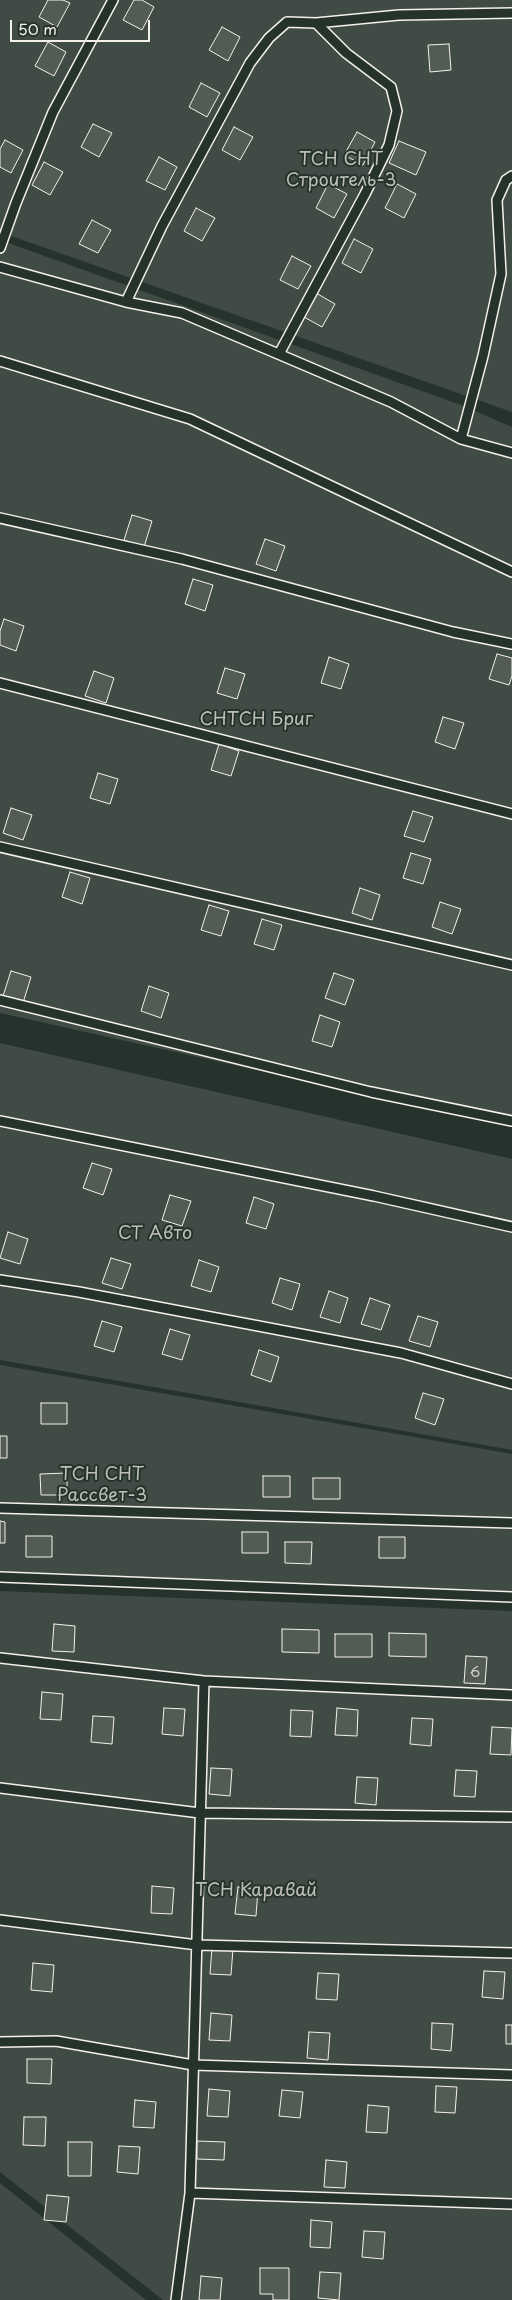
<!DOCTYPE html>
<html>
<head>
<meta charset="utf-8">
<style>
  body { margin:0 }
  #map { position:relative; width:512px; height:2300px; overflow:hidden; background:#26332d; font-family:"Playpen Sans",sans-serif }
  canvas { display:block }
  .scale { position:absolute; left:10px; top:20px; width:140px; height:22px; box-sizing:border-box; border:2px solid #f4f1e8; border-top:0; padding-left:6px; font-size:15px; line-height:18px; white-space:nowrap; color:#f4f1e8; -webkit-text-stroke:4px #26332d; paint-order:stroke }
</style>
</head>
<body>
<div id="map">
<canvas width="512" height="2300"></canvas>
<div class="scale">50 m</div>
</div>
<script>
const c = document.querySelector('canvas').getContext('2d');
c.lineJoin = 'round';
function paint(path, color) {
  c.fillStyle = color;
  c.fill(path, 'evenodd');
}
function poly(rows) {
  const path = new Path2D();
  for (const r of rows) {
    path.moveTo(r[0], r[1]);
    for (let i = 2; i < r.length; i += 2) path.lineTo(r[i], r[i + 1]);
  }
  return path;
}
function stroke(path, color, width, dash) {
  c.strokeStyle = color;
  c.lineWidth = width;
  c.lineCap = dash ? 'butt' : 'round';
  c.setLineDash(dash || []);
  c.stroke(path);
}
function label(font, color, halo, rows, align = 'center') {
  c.font = font + ' "Playpen Sans",sans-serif';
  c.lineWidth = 4;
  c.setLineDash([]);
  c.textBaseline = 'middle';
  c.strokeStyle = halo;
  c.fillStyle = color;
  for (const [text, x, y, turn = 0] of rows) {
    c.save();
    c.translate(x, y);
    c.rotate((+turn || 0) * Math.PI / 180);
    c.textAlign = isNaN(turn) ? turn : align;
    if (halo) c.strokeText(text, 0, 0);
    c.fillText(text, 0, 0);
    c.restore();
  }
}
paint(poly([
  [0,0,512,0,512,412,0,232],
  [0,240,461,405,512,427,512,1127,0,1013],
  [0,1043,512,1159,512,1450,0,1360],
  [0,1365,512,1454,512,1602,0,1583],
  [0,1591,512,1611,512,2300,163,2300,0,2172],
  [0,2183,146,2300,0,2300]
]), '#414b45');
const building = poly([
  [63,0,70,3,57,27,39,17,48,0,63,0],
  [134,0,142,0,154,7,142,30,123,20,134,0],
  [222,27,240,37,228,61,209,50,222,27],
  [48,42,66,52,54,76,35,66,48,42],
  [449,44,451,70,430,72,428,45,449,44],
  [201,83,220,93,207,117,189,107,201,83],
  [93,124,112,133,99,157,81,147,93,124],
  [234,127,253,137,240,160,222,150,234,127],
  [357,132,375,142,363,165,344,155,357,132],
  [5,140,23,150,11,173,0,167,0,149,5,140],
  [399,141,426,152,416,175,389,163,399,141],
  [159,157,177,167,165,190,146,181,159,157],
  [44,162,63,172,50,195,32,185,44,162],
  [328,184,347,194,334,218,316,208,328,184],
  [397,184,416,194,404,218,385,208,397,184],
  [196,208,215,218,202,241,184,231,196,208],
  [92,220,111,230,98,253,79,244,92,220],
  [354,239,373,249,361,273,342,263,354,239],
  [292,256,311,266,298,289,280,280,292,256],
  [316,293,335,304,322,327,304,317,316,293],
  [132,515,152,521,144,547,124,540,132,515],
  [265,539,285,546,276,571,256,564,265,539],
  [193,579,213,585,205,611,185,604,193,579],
  [4,619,24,626,16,651,0,645,0,631,4,619],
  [497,654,512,658,512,676,509,685,489,679,497,654],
  [329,657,349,664,341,689,321,683,329,657],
  [225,668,245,674,237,699,217,693,225,668],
  [94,671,114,678,106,703,85,696,94,671],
  [443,717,464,723,455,749,435,742,443,717],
  [219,744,239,751,231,776,211,770,219,744],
  [98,773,118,779,110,804,90,798,98,773],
  [11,808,32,815,23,840,3,833,11,808],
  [413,811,433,817,424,842,404,836,413,811],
  [411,853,431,859,423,884,403,878,411,853],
  [70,872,90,878,82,904,62,897,70,872],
  [360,888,380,895,372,920,352,913,360,888],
  [440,902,461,909,452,934,432,927,440,902],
  [209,905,229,911,221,936,201,930,209,905],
  [262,919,282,925,274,950,254,944,262,919],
  [11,971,31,977,23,1003,3,996,11,971],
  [334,973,354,980,345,1005,325,998,334,973],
  [149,986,169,993,161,1018,141,1011,149,986],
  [320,1015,340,1022,332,1047,312,1041,320,1015],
  [92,1163,112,1169,103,1195,83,1188,92,1163],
  [170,1195,191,1201,182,1226,162,1220,170,1195],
  [254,1197,274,1204,266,1229,246,1223,254,1197],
  [8,1232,28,1239,20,1264,0,1258,8,1232],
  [111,1258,131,1264,122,1289,102,1283,111,1258],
  [199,1260,219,1267,211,1292,191,1286,199,1260],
  [280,1278,300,1284,292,1310,272,1303,280,1278],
  [329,1291,348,1298,340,1323,320,1317,329,1291],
  [370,1298,390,1305,381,1330,361,1324,370,1298],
  [418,1316,438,1322,430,1347,409,1341,418,1316],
  [102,1321,122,1327,114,1352,94,1346,102,1321],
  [170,1329,190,1335,182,1360,162,1354,170,1329],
  [259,1350,279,1357,271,1382,251,1375,259,1350],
  [423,1393,444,1399,435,1425,415,1418,423,1393],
  [41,1403,67,1403,67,1424,41,1424,41,1403],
  [0,1436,7,1436,7,1458,0,1458,0,1436],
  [67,1473,67,1495,41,1495,40,1474,67,1473],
  [263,1476,290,1476,290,1497,263,1497,263,1476],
  [313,1478,340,1478,340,1499,313,1499,313,1478],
  [0,1521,5,1522,5,1543,0,1543,0,1521],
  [242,1532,268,1532,268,1553,242,1553,242,1532],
  [26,1536,52,1536,52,1557,26,1557,26,1536],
  [379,1537,405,1537,405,1558,379,1558,379,1537],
  [285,1542,312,1542,311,1564,285,1563,285,1542],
  [54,1624,75,1626,74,1652,52,1651,54,1624],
  [282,1629,319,1630,319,1653,282,1652,282,1629],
  [389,1633,426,1634,426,1657,389,1656,389,1633],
  [335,1634,372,1634,372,1657,335,1657,335,1634],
  [466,1656,487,1657,485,1684,464,1683,466,1656],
  [42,1692,63,1694,61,1720,40,1719,42,1692],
  [164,1708,185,1709,183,1736,162,1734,164,1708],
  [337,1708,358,1710,357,1736,335,1735,337,1708],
  [291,1710,313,1711,311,1737,290,1736,291,1710],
  [93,1716,114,1717,112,1744,91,1742,93,1716],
  [412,1718,433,1719,431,1746,410,1744,412,1718],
  [492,1727,512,1728,511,1755,490,1754,492,1727],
  [211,1768,232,1769,230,1796,209,1794,211,1768],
  [456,1770,477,1771,475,1797,454,1796,456,1770],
  [357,1777,378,1778,376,1805,355,1803,357,1777],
  [152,1886,174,1888,172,1914,151,1913,152,1886],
  [238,1887,258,1889,256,1916,235,1914,238,1887],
  [212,1948,233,1949,231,1975,210,1974,212,1948],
  [33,1963,54,1965,52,1992,31,1990,33,1963],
  [484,1971,505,1972,503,1999,482,1997,484,1971],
  [318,1973,339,1974,337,2000,316,1999,318,1973],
  [211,2013,232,2015,230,2041,209,2040,211,2013],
  [432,2023,453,2024,451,2051,431,2049,432,2023],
  [506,2025,512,2025,512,2044,506,2044,506,2025],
  [309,2032,330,2033,328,2060,307,2058,309,2032],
  [27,2059,52,2059,51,2084,27,2083,27,2059],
  [436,2086,457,2087,455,2113,435,2112,436,2086],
  [209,2089,230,2091,228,2117,207,2116,209,2089],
  [282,2090,303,2092,300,2118,279,2116,282,2090],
  [135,2100,156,2102,154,2128,133,2127,135,2100],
  [368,2105,389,2107,387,2133,366,2132,368,2105],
  [24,2117,46,2117,45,2146,23,2145,24,2117],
  [197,2141,225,2142,224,2160,197,2159,197,2141],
  [68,2142,92,2142,91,2176,68,2176,68,2142],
  [119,2146,140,2147,138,2174,117,2172,119,2146],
  [326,2160,347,2162,345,2188,324,2187,326,2160],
  [47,2195,69,2197,66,2222,44,2220,47,2195],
  [311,2220,332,2222,330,2248,310,2247,311,2220],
  [364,2231,385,2232,383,2259,362,2257,364,2231],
  [260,2268,289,2268,289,2300,273,2300,273,2294,260,2294,260,2268],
  [320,2272,341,2273,339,2300,318,2298,320,2272],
  [201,2276,222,2278,220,2300,199,2300,201,2276]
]);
paint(building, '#525c55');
stroke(building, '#f4f1e8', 1);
const lane = poly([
  [0,248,16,203,53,112,113,0],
  [0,267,126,302,182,313,391,402,461,439,512,453],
  [126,302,162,226,250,63,269,38,287,22,316,23,399,15,512,13],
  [279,354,365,194,389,145,397,111,391,87,346,53,316,23],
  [0,361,190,419,512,572],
  [461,439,483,356,501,274,497,200,506,180,512,176],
  [0,518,182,559,453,632,512,644],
  [0,683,512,814],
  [0,847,512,965],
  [0,1000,371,1092,512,1121],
  [0,1121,374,1196,512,1227],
  [0,1280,79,1292,401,1353,512,1384],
  [0,1508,512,1523],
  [0,1577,512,1597],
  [0,1658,204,1681],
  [0,1788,200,1813,512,1817],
  [0,1920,197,1945,512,1953],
  [0,2042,56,2041,193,2065,512,2075],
  [190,2193,512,2204],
  [176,2300,190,2193,204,1681,512,1695]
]);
stroke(lane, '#f4f1e8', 12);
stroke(lane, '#26332d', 9);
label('15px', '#ccccc3', null, [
  ["6",475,1673]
]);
label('18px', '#bebfb7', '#26332d', [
  ["ТСН СНТ",341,160],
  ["Строитель-3",341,181],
  ["СНТСН Бриг",256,720],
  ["СТ Авто",155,1234],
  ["ТСН СНТ",102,1475],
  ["Рассвет-3",102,1496],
  ["ТСН Каравай",256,1891]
]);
</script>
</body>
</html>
